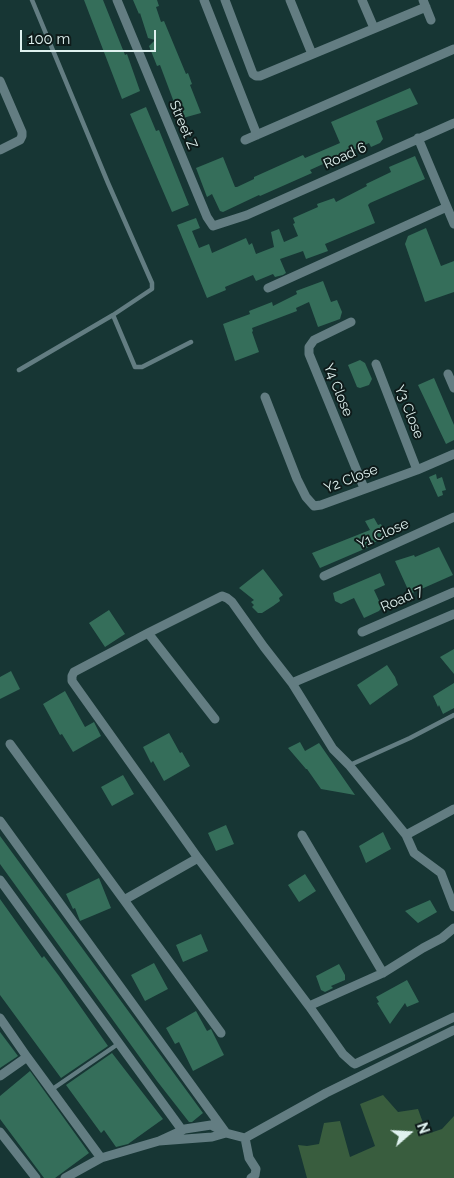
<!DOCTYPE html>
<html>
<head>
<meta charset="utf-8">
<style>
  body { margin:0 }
  #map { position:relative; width:454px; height:1178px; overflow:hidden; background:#173634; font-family:Raleway,sans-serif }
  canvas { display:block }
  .north { position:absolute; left:384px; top:1108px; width:50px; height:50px; -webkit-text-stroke:4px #0e1b1a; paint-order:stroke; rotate:71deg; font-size:14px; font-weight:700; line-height:20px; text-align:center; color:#dff1ef }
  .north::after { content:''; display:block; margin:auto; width:18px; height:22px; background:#dff1ef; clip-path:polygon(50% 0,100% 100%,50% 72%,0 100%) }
  .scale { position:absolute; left:20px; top:30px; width:136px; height:22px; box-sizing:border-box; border:2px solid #dff1ef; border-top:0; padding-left:6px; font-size:15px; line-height:18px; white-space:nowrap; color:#dff1ef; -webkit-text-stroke:4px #0e1b1a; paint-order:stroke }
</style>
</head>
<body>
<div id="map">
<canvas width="454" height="1178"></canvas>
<div class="north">N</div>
<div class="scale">100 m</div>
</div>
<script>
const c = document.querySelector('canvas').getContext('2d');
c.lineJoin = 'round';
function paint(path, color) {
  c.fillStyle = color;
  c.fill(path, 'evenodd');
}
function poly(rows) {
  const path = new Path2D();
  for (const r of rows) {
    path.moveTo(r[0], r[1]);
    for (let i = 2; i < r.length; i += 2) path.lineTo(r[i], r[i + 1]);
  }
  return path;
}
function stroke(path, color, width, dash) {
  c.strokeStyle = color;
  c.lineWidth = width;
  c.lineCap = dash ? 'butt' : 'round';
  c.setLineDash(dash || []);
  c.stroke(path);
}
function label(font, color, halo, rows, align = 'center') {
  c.font = font + ' Raleway,sans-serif';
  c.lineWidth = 4;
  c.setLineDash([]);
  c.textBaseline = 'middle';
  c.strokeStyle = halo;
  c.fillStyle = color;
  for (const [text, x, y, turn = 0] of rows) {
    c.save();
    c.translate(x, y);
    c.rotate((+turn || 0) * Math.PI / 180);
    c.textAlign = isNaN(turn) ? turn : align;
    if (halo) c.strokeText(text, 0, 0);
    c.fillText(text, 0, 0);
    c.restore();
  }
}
paint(poly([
  [383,1095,398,1112,418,1109,427,1134,442,1129,454,1116,454,1178,307,1178,298,1145,307,1146,319,1144,324,1123,340,1121,350,1157,375,1146,360,1104]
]), '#395d3e');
paint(poly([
  [84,0,103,0,125,55,127,54,140,91,122,99],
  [133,0,157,0,159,6,156,7,161,22,164,21,186,74,188,73,192,84,190,85,201,113,183,118,177,105,175,105,160,65,157,66,149,46,155,40,148,38,140,13,139,14],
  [410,88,418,104,376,121,383,139,380,143,371,147,369,143,310,170,312,173,260,196,259,195,223,212,220,211,212,194,207,197,196,168,223,157,235,187,237,187,254,179,254,177,303,155,305,158,340,143,331,122],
  [146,107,156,131,159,130,189,205,172,212,130,114],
  [415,156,425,179,370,203,368,205,375,223,325,244,328,251,306,259,303,251,280,259,286,273,283,275,275,277,273,274,256,281,253,275,225,287,226,290,207,298,177,225,196,218,200,228,192,231,199,248,209,244,212,253,246,238,249,245,252,243,256,254,274,247,271,232,279,229,284,242,298,236,293,224,295,223,293,218,318,207,317,204,334,198,336,202,367,186,366,184,391,172,389,167],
  [426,228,441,266,454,261,454,292,425,302,405,244,408,236],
  [323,281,331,302,337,300,342,312,340,319,318,327,309,302,296,308,297,311,252,328,253,331,252,332,259,352,235,361,223,324,250,314,249,311,272,302,273,306,297,294,296,291],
  [360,360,365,363,372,379,369,385,360,388,357,387,348,365],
  [434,378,454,425,454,440,446,444,418,385],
  [436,474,437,479,442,477,446,490,442,491,443,495,438,497,429,477],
  [374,518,378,525,381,524,386,537,369,545,369,547,320,568,312,553,370,530,365,521],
  [439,547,453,575,410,594,395,561,414,555,415,557],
  [263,569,283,595,279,598,280,601,273,606,262,613,258,613,252,607,254,605,251,602,254,600,239,588],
  [380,573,385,585,374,590,382,607,379,611,364,618,354,598,341,604,335,601,333,593],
  [109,610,125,634,105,647,89,623],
  [454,649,454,674,440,657],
  [387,665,395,677,398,685,370,705,357,685],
  [11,671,20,689,0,699,0,677],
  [454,683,454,708,443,714,439,705,438,707,433,696],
  [65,691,85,727,94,722,101,736,73,752,62,734,60,735,43,704],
  [169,733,180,753,182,752,190,766,164,781,153,761,151,763,143,747],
  [300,742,305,751,319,743,355,795,321,789,307,769,306,769,288,748],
  [123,775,134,794,112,806,101,787],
  [226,825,234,844,216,851,208,833],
  [383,832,391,849,366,863,359,846],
  [0,836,203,1113,192,1122,189,1122,157,1081,0,864],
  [305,874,316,891,299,902,288,885],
  [99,878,111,908,80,921,75,908,73,909,66,894],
  [0,899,42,958,44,956,59,976,108,1046,61,1078,0,995],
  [430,900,437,912,418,923,405,911],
  [201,934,208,951,183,962,176,945],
  [154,963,168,989,145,1001,131,975],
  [339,964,345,975,345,980,331,986,333,988,325,992,321,990,316,976],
  [407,980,419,1002,407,1007,405,1003,390,1024,377,1003,379,1002,376,997],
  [196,1011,207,1031,211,1029,224,1055,193,1071,179,1042,175,1044,166,1028],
  [0,1032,18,1056,0,1068],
  [112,1053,163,1119,128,1144,116,1147,104,1130,101,1133,66,1085],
  [30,1071,89,1153,55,1178,44,1178,0,1119,0,1096]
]), '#356e5a');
stroke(poly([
  [113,315,135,367,142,367,191,342],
  [19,370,113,315,152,289,152,283,108,183,32,0],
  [350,765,410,738,454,715],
  [51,1090,118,1044]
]), '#637d82', 4.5);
stroke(poly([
  [117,0,207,217,213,226,247,215,454,123],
  [204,0,257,135],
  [225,0,253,74,256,76,260,76,426,7],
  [290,0,312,54],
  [362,0,374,28],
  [423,0,431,20],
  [0,81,22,132,22,136,20,140,0,150],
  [418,138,454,224],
  [245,140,454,49],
  [268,288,447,207],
  [351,322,314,340,309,347,309,354,364,488],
  [376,364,417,470],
  [448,374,454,388],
  [265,397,297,479,306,497,314,506,321,505,417,470,454,454],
  [324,576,454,517],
  [454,614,292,683,333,749,349,765,406,835,414,853,441,873,454,907],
  [362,632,454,592],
  [148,633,215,719],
  [292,683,264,647,232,602,227,598,222,596,148,633,74,672,72,676,72,681,198,858,309,1006,383,973,423,948,442,938,454,928],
  [10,744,124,900],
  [0,821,226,1133,245,1138,326,1093,454,1030],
  [302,835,383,973],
  [406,835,454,809],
  [198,858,124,900,221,1033],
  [0,880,182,1130],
  [309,1006,343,1054,353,1063,355,1064,454,1017],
  [0,1018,27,1057],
  [0,1076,27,1057,101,1158],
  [0,1132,36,1178],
  [245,1138,249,1158,256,1169,255,1175,251,1178],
  [65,1178,101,1158,159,1141,185,1129,211,1125,226,1133,212,1137,159,1141]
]), '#637d82', 9);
label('14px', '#dff1ef', '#0e1b1a', [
  ["Street Z",183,125,67],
  ["Road 6",345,156,-24],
  ["Y4 Close",338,390,68],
  ["Y3 Close",409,412,68],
  ["Y2 Close",351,479,-21],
  ["Y1 Close",383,534,-24],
  ["Road 7",402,599,-24]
]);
</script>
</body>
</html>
